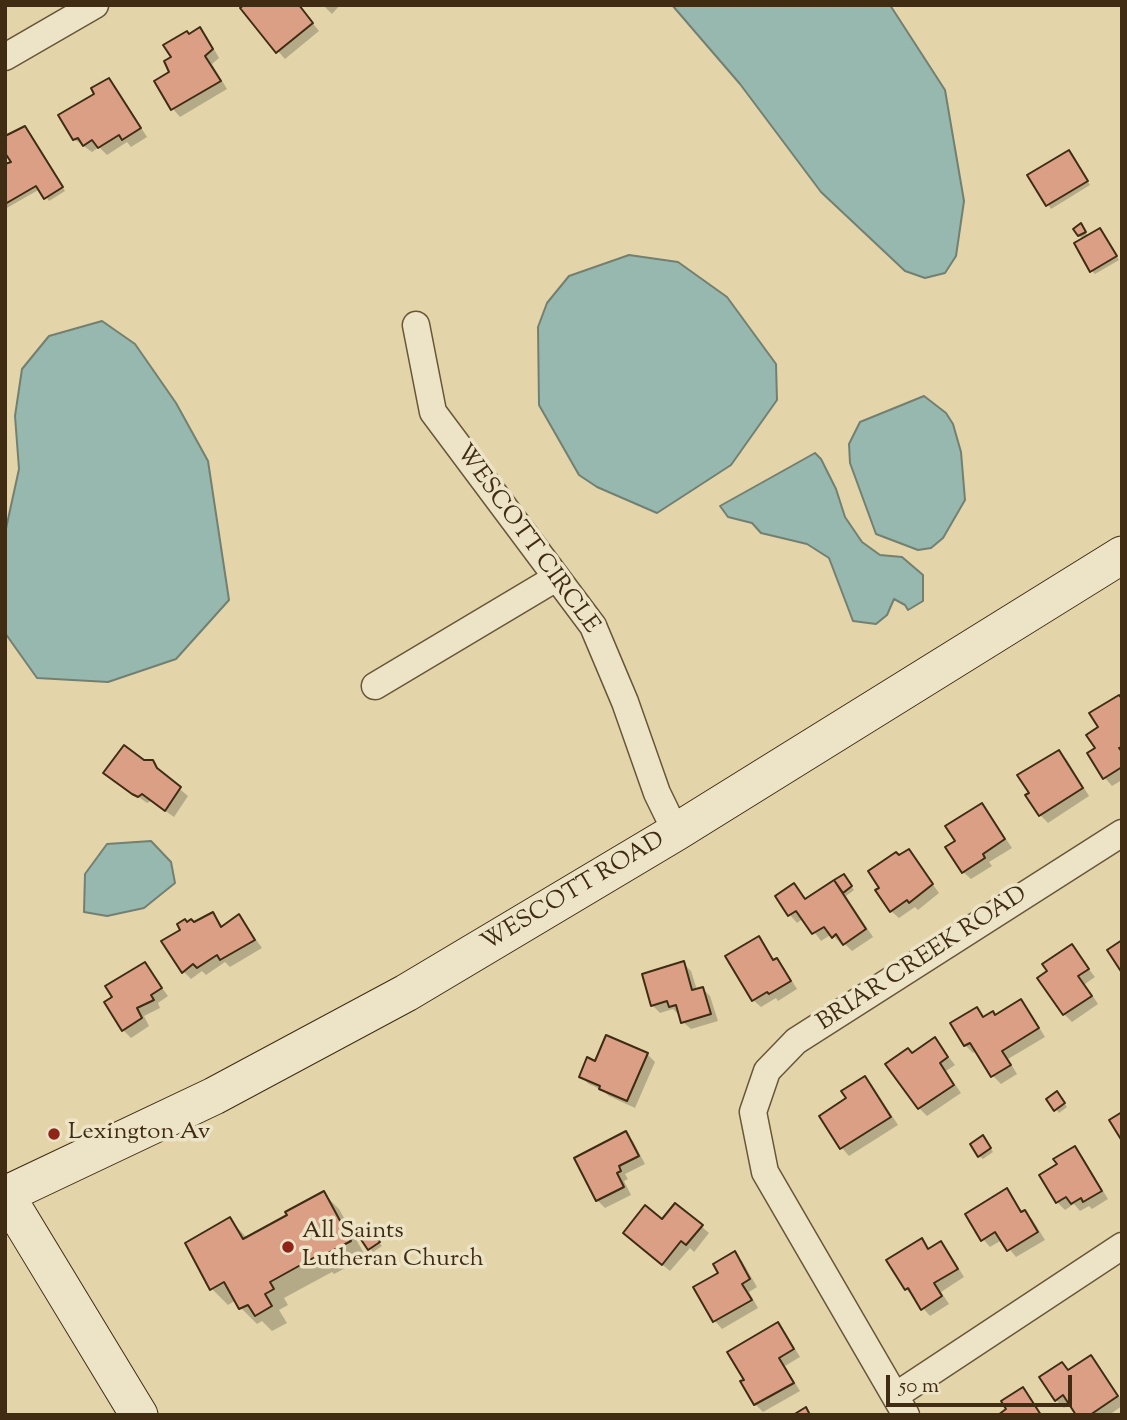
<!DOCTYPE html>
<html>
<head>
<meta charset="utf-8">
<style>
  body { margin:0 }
  #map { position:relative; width:1127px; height:1420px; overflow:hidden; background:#e3d5a9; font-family:"Sorts Mill Goudy",serif }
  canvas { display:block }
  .frame { position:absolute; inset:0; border:7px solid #3f2c13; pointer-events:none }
  .scale { position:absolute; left:886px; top:1375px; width:186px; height:32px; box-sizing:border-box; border:4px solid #3f2c13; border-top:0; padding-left:9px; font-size:21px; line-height:24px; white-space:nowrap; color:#3f2c13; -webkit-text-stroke:5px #ede4c7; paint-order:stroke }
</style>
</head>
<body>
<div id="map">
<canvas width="1127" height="1420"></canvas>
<div class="frame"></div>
<div class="scale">50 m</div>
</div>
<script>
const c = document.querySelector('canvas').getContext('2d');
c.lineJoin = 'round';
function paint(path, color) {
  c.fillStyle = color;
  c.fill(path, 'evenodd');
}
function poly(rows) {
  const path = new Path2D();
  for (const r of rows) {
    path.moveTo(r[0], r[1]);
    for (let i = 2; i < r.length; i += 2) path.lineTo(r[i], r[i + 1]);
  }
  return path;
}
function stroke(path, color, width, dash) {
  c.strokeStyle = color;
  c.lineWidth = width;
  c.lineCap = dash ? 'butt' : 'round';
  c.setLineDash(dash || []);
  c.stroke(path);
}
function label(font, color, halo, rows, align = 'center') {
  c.font = font + ' "Sorts Mill Goudy",serif';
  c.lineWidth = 7;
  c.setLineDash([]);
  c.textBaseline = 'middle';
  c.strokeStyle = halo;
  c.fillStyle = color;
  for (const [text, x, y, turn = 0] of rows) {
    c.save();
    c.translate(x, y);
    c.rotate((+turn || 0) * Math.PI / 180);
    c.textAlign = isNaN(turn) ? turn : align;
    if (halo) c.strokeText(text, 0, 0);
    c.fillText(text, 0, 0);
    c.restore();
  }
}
const water = poly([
  [672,5,890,5,945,90,964,201,956,256,945,273,925,278,905,271,821,192,740,84,672,5],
  [629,255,678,262,727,297,776,364,777,400,731,465,657,513,597,487,579,475,539,405,538,327,547,303,569,276,629,255],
  [102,321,135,344,176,403,208,461,229,600,176,659,108,682,37,678,5,633,5,533,19,469,15,416,22,369,49,336,102,321],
  [924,396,946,413,953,424,961,452,965,500,943,538,931,548,918,550,876,534,850,463,849,444,860,422,924,396],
  [815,453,821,459,836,489,845,517,862,542,880,555,902,557,923,575,923,601,908,610,905,605,894,599,887,615,876,624,853,621,829,558,807,544,761,533,752,523,728,517,720,506,815,453],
  [151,841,171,862,175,883,144,908,107,916,84,912,85,874,107,844,151,841]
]);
paint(water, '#96b8af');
stroke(water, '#738071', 2);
paint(poly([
  [298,5,319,31,285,59,278,51],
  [323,5,340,5,332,14],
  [200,29,207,37,219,58,212,64,227,89,180,117,173,109,157,82,171,73,173,57,190,36],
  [109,81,116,88,147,137,131,147,127,142,107,155,99,147,92,152,74,139,97,95],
  [28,132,65,191,49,201,40,189,5,209,5,165,13,162],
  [1072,156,1090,185,1051,209,1030,176],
  [1084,229,1088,237,1103,233,1119,260,1095,274,1092,271,1083,240,1079,235],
  [1122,700,1122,780,1112,786,1105,778,1090,754,1097,749,1101,728],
  [1059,752,1067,760,1089,796,1048,823,1040,815],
  [152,761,163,775,188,796,174,817,151,801,147,803,105,773,143,762],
  [982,805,989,813,1012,848,989,862,992,866,971,879,963,872,957,841],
  [909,851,939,893,918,910,915,907,899,918,891,911,899,857],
  [844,876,854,890,846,896,873,937,852,951,843,942,841,944,832,934,821,941,804,918,797,923,790,915,794,885,806,900],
  [213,914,224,928,239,916,262,948,230,967,225,962,206,975,202,971,191,979,183,971,194,924],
  [758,938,775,961,784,968,797,989,778,1001,776,998,761,1007,753,1000],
  [1071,946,1095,977,1085,984,1098,1004,1072,1022,1064,1014,1049,971],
  [683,963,691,971,697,990,703,989,710,996,718,1021,691,1029,683,1022,680,1014,678,1014,673,1009,660,1013,652,1005],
  [145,965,168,996,158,1003,160,1008,144,1016,149,1026,131,1038,123,1030,115,997],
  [1020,1001,1028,1009,1045,1037,1008,1059,1017,1074,1001,1084,993,1076,977,1050,973,1053,965,1045,976,1009,985,1018,995,1016],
  [935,1039,955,1065,946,1071,961,1093,927,1116,919,1108,913,1055],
  [647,1054,655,1062,635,1108,609,1096,602,1090,589,1084,581,1077,596,1063],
  [865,1078,872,1085,898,1125,849,1156,842,1148,821,1116,848,1098],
  [1060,1097,1067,1107,1059,1113,1056,1109],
  [626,1134,633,1141,645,1164,625,1174,628,1179,624,1181,631,1195,605,1208,597,1200],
  [986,1141,993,1152,983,1159,979,1156],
  [1075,1148,1082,1156,1108,1199,1092,1209,1089,1206,1080,1211,1074,1204,1065,1210,1057,1202,1059,1165],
  [1007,1191,1023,1213,1032,1219,1045,1240,1016,1257,1002,1240,990,1247,983,1239],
  [323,1193,339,1209,366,1257,334,1274,332,1272,284,1298,288,1305,279,1310,287,1323,272,1331,262,1321,257,1324,241,1308,236,1300,228,1305,212,1289,187,1244,230,1220,248,1239],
  [662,1221,701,1226,709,1233,694,1252,690,1248,670,1271,633,1241],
  [374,1236,382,1246,373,1252,362,1239],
  [921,1241,930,1250,940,1244,948,1251,964,1277,941,1292,949,1304,930,1316,906,1289,889,1261],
  [734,1253,742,1261,757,1287,749,1292,758,1308,722,1329,715,1321,720,1273],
  [778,1324,785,1332,800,1357,785,1366,800,1391,763,1412,755,1404,743,1382],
  [1091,1357,1098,1365,1122,1401,1122,1406,1109,1415,1078,1415,1070,1403,1064,1408,1056,1400,1069,1371],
  [1023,1389,1042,1415,1001,1415]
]), '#0003');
const building = poly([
  [244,5,299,5,313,23,276,53,240,8,244,5],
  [200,27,213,49,205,56,221,81,171,110,154,81,169,72,164,61,171,57,163,45,187,31,189,34,200,27],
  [109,78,141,128,122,140,119,135,98,148,92,140,83,146,78,138,73,140,58,115,94,94,91,88,109,78],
  [25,126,63,187,44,199,36,186,5,204,5,164,11,162,5,153,5,136,25,126],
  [1069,150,1088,181,1046,206,1027,175,1069,150],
  [1081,223,1086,232,1078,236,1073,229,1081,223],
  [1100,228,1117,256,1090,272,1074,243,1100,228],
  [1119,695,1122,699,1122,747,1119,748,1122,752,1122,767,1103,779,1087,753,1095,748,1086,735,1098,727,1089,713,1119,695],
  [124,745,144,760,153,760,157,768,181,787,165,811,142,794,138,797,132,794,103,773,124,745],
  [1059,750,1083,788,1039,816,1025,795,1029,793,1017,775,1059,750],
  [982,803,1005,839,983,854,985,858,962,873,945,847,955,841,945,826,982,803],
  [909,849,933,884,909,903,907,900,890,912,875,890,879,888,868,871,896,852,899,855,909,849],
  [844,874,852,886,843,893,834,880,844,874],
  [834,880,866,929,843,945,836,934,832,938,824,927,812,934,796,911,788,916,775,896,794,883,805,899,834,880],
  [213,912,221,927,239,914,255,940,220,960,217,955,197,968,193,964,182,973,161,941,180,930,177,924,185,919,187,922,191,919,194,922,213,912],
  [759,936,773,960,777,958,791,981,769,994,767,992,752,1001,725,956,759,936],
  [1122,940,1122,973,1107,950,1122,940],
  [1072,944,1089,969,1078,976,1092,996,1063,1015,1037,978,1047,971,1042,964,1072,944],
  [684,961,692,990,703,987,711,1014,681,1023,676,1005,669,1007,667,1001,651,1006,642,974,684,961],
  [145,962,162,988,151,995,154,1000,137,1008,142,1018,122,1031,104,1002,112,997,105,986,145,962],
  [1021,999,1039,1028,1002,1051,1011,1065,991,1077,970,1043,964,1046,950,1023,977,1007,983,1017,993,1011,995,1015,1021,999],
  [606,1035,648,1053,627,1101,599,1089,600,1086,579,1077,587,1057,595,1061,606,1035],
  [935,1037,948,1057,940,1063,954,1085,918,1109,885,1064,908,1048,912,1053,935,1037],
  [865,1076,891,1117,840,1149,819,1116,846,1098,841,1091,865,1076],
  [1057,1091,1065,1103,1054,1111,1046,1099,1057,1091],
  [1122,1112,1122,1141,1109,1120,1122,1112],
  [626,1131,639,1156,619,1166,621,1171,617,1173,624,1187,596,1201,574,1158,626,1131],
  [983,1135,991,1148,978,1157,970,1144,983,1135],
  [1075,1146,1102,1191,1083,1202,1081,1198,1071,1204,1066,1197,1056,1203,1039,1175,1057,1164,1053,1159,1075,1146],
  [1007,1188,1021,1212,1025,1210,1038,1232,1007,1251,995,1232,981,1241,965,1214,1007,1188],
  [324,1191,351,1241,317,1259,315,1257,270,1282,274,1289,265,1294,272,1306,255,1316,248,1305,239,1309,224,1282,210,1290,185,1243,230,1217,243,1239,287,1215,285,1212,324,1191],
  [675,1203,703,1225,686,1245,681,1241,662,1265,623,1233,645,1205,662,1219,675,1203],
  [371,1230,380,1242,368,1250,360,1238,371,1230],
  [922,1238,928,1249,941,1241,958,1269,934,1283,942,1296,921,1310,908,1288,905,1290,886,1260,922,1238],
  [735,1251,750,1279,742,1284,752,1300,713,1322,693,1287,718,1273,713,1264,735,1251],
  [778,1322,794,1349,779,1358,794,1383,754,1405,740,1381,744,1380,727,1352,778,1322],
  [1091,1355,1118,1396,1090,1415,1076,1415,1063,1395,1055,1401,1039,1377,1062,1362,1068,1370,1091,1355],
  [1023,1387,1041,1415,998,1415,1006,1409,1001,1401,1023,1387],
  [806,1407,810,1415,793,1415,806,1407]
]);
paint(building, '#da9f85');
stroke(building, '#3f2c13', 2);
const street = poly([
  [5,57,95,5],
  [416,325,433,412,593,626,625,702,657,793,676,832],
  [375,686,556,578],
  [895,1396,1122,1246],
  [906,1415,765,1172,753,1112,767,1071,796,1041,1122,833]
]);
const secondary = poly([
  [5,1194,139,1415],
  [5,1195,214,1096,406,993,676,832,1122,555]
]);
stroke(street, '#685638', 29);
stroke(secondary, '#3f2c13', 39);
stroke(street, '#ede4c7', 26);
stroke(secondary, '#ede4c7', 37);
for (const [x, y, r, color] of [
  [54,1134,7,"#8f2418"],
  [288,1247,7,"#8f2418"]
]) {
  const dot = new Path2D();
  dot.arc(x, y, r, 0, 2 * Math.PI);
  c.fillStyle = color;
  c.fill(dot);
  stroke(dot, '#ede4c7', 2.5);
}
label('24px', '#3f2c13', '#ede4c7', [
  ["WESCOTT CIRCLE",526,540,54],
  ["WESCOTT ROAD",574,893,-31],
  ["BRIAR CREEK ROAD",923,960,-33]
]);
label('24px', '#3f2c13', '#ede4c7', [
  ["Lexington Av",68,1134],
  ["All Saints",302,1233],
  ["Lutheran Church",302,1261]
], 'left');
</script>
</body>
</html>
